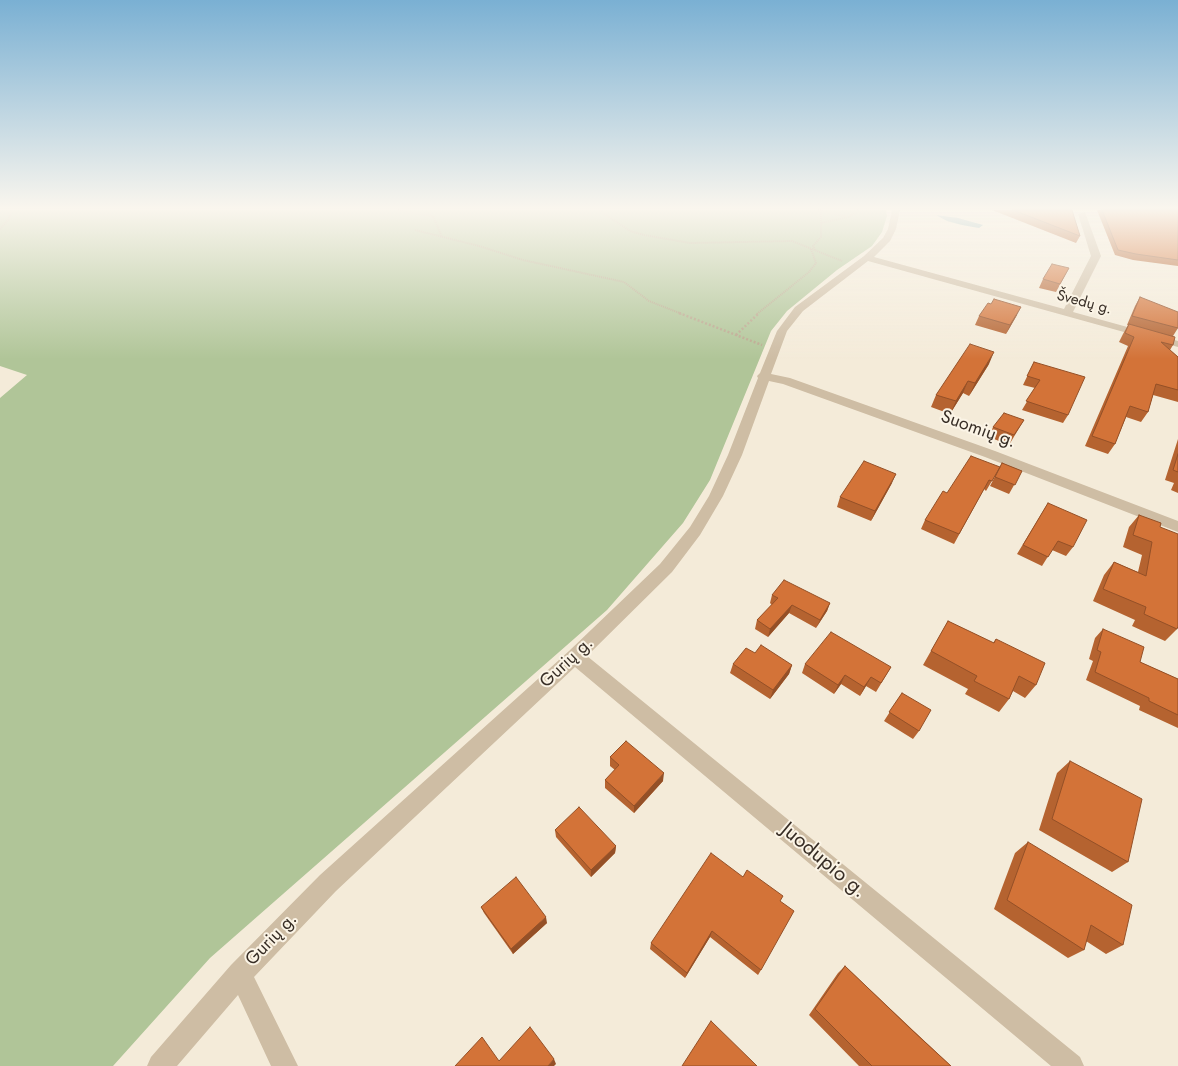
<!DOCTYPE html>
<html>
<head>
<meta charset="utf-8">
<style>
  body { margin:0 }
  canvas { display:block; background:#f4ebd9 }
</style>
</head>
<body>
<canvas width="1178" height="1066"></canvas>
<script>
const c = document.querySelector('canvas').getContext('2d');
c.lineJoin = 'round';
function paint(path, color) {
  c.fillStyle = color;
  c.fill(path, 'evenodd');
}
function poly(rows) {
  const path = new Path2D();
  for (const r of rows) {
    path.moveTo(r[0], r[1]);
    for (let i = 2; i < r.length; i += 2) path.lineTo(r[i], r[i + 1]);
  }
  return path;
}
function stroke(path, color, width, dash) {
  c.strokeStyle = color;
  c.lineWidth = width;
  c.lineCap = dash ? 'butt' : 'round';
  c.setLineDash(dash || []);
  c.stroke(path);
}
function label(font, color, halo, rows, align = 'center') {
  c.font = font + ' Jost,sans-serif';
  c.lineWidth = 4;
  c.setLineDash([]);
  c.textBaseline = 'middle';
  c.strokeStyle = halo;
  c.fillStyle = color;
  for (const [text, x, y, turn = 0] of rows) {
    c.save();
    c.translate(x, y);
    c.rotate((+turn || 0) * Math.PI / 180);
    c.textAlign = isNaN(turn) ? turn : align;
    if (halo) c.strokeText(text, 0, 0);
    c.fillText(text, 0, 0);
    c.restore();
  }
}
paint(poly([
  [0,210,886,210,887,216,882,232,872,246,837,270,787,311,771,331,710,480,683,523,607,610,210,958,113,1066,0,1066,0,398,27,375,0,366]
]), '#b0c598');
paint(poly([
  [936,215,958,218,983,225,979,228,962,225,947,221]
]), '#75a9b4');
stroke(poly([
  [398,210,433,216,442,237],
  [599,210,630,231,644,235,690,243,792,241,842,261],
  [818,210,846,216],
  [821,210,821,223],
  [0,229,8,220,12,210],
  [415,230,479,246,523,260,624,282,649,301,682,314],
  [815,250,813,246,821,237,821,223,849,217,858,210],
  [757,314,809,272,816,263,811,249]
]), '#baa78e', 2, [1, 1]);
stroke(poly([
  [679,313,762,345],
  [736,335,759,313]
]), '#baa78e', 2.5, [2, 2]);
paint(poly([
  [892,210,900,210,896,229,890,241,874,257,1064,309,1091,256,1078,214,1085,212,1101,256,1073,312,1178,341,1178,347,868,261,803,311,787,331,771,374,790,378,995,451,1178,521,1178,532,985,457,783,384,769,381,742,455,723,496,700,535,672,572,587,656,1080,1057,1084,1066,1051,1066,575,667,336,891,254,977,298,1066,271,1066,238,995,177,1066,147,1066,151,1057,231,965,320,875,569,651,660,564,690,527,709,496,728,455,758,378,757,376,760,373,777,331,795,307,864,256,883,238,888,229,892,210]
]), '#cebda4');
paint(poly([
  [992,210,1072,210,1080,236,1076,243],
  [1097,210,1178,210,1178,266,1133,260,1115,255],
  [1069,268,1056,292,1039,288,1043,279],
  [1140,297,1178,328,1173,336,1173,345,1170,350,1178,357,1178,402,1153,395,1148,412,1141,422,1126,417,1115,444,1108,454,1085,446,1128,346,1119,342,1123,334,1128,325,1127,325,1135,306],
  [1017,315,1006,334,975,325,979,316],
  [1034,362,1068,415,1063,423,1022,410,1035,388,1023,385],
  [989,364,969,396,963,393,950,414,931,407,936,395],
  [1024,420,1009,445,989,437,993,427],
  [1178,439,1178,493,1171,490,1174,483,1165,480],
  [1002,463,1022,471,1009,494,990,486],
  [1000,467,986,491,984,489,954,544,921,529,925,520],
  [892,483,871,521,837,507,840,497],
  [1048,503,1073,547,1066,556,1052,550,1042,566,1017,554],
  [1139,515,1160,527,1177,629,1165,641,1132,626,1135,620,1093,601,1104,575,1114,562,1138,572,1142,555,1123,547,1129,527],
  [772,595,830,603,827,611,816,628,789,613,768,637,755,629,757,620,772,605,770,603],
  [948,621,993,643,996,639,1036,685,1025,698,1013,691,1009,699,999,712,965,694,968,689,923,665],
  [1103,629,1140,662,1178,679,1178,728,1139,710,1140,706,1086,680,1093,661,1089,659,1095,638],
  [755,653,792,665,789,674,770,699,730,673,733,664],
  [805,664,891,667,876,692,866,686,860,696,841,684,834,694,802,673],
  [902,693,919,731,913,739,884,721],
  [610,757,663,781,634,813,605,788,605,780,615,770,610,766],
  [1070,761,1128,862,1112,872,1039,830,1057,773],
  [555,830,616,846,615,853,591,877,556,837],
  [1028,842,1123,945,1106,954,1086,941,1084,950,1068,958,994,909,1015,853],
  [743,877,780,901,761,970,758,975,710,937,685,978,650,949,651,943],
  [481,907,547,923,513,954,484,913],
  [845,966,951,1066,859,1066,809,1015,838,973]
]), '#b56330');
paint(poly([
  [1021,307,1017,315,1006,334,1010,325],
  [994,352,989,364,969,396,975,383],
  [968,381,963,393,950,414,956,401],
  [896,474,892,483,871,521,875,511],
  [830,603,827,611,816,628,820,620],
  [792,605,789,613,768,637,770,629],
  [792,665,789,674,770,699,773,690],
  [845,675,841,684,834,694,838,685],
  [871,677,866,686,860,696,864,687],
  [664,773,663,781,634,813,634,806],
  [616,846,615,853,591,877,591,870],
  [546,917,547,923,513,954,511,949],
  [712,931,710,937,685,978,687,973],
  [554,1059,556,1064,554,1066,548,1066]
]), '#945027');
const building = poly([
  [1013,210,1072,210,1080,236,1013,210],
  [1102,210,1178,210,1178,260,1136,254,1118,250,1102,210],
  [1052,264,1069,268,1060,284,1043,279,1052,264],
  [1140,297,1178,312,1178,328,1132,316,1140,297],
  [994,299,1021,307,1010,325,979,316,988,303,991,304,994,299],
  [1129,324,1175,337,1173,345,1161,342,1178,357,1178,390,1156,384,1148,412,1130,406,1115,444,1092,436,1134,337,1125,333,1129,324],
  [970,344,994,352,975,383,968,381,956,401,936,395,970,344],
  [1034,362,1085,377,1068,415,1026,401,1040,380,1027,376,1034,362],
  [1004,413,1024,420,1014,435,993,427,1004,413],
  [1178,454,1178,472,1173,470,1178,454],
  [971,456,1000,467,992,481,989,480,959,534,925,520,943,491,947,493,971,456],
  [864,461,896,474,875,511,840,497,864,461],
  [1002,463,1022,471,1015,485,995,477,1002,463],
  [1048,503,1087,520,1073,547,1058,541,1048,557,1023,545,1048,503],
  [1139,515,1161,523,1160,527,1178,534,1178,626,1177,629,1144,614,1146,607,1103,589,1114,562,1146,576,1152,542,1133,535,1139,515],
  [784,580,830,603,820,620,792,605,770,629,757,620,778,598,772,595,784,580],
  [948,621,994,643,996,639,1045,663,1036,685,1019,676,1009,699,974,681,977,676,931,651,948,621],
  [1103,629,1144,647,1140,662,1178,679,1178,715,1149,701,1149,698,1095,672,1101,652,1097,650,1103,629],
  [831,632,891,667,881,683,871,677,864,687,845,675,838,685,805,664,831,632],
  [761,645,792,665,773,690,733,664,746,648,755,653,761,645],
  [902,693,931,710,919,731,889,712,902,693],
  [626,741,664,773,634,806,605,780,619,765,610,757,626,741],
  [1070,761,1142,799,1128,862,1052,819,1070,761],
  [579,807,616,846,591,870,555,830,579,807],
  [1028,842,1132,905,1123,945,1091,925,1084,950,1007,900,1028,842],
  [711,853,743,877,747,870,783,896,780,901,794,911,761,970,712,931,687,973,651,943,711,853],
  [516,877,546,917,511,949,481,907,516,877],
  [845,966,913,1031,951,1066,872,1066,815,1009,845,966],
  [711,1021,757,1066,682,1066,711,1021],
  [530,1027,554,1059,548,1066,455,1066,482,1037,499,1061,530,1027]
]);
paint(building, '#d37338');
stroke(building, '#945027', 1);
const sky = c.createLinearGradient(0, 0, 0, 359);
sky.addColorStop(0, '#7ab0d3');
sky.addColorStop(0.58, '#faf6ee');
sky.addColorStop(1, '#faf6ee00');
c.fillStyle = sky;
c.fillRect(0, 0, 1178, 359);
label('15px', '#382e26', '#fbf4e6', [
  ["Švedų g.",1084,303,15]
]);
label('18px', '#382e26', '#fbf4e6', [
  ["Suomių g.",978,430,20],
  ["Gurių g.",567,663,-43],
  ["Gurių g.",272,940,-46]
]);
label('21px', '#382e26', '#fbf4e6', [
  ["Juodupio g.",823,861,40]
]);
</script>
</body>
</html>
